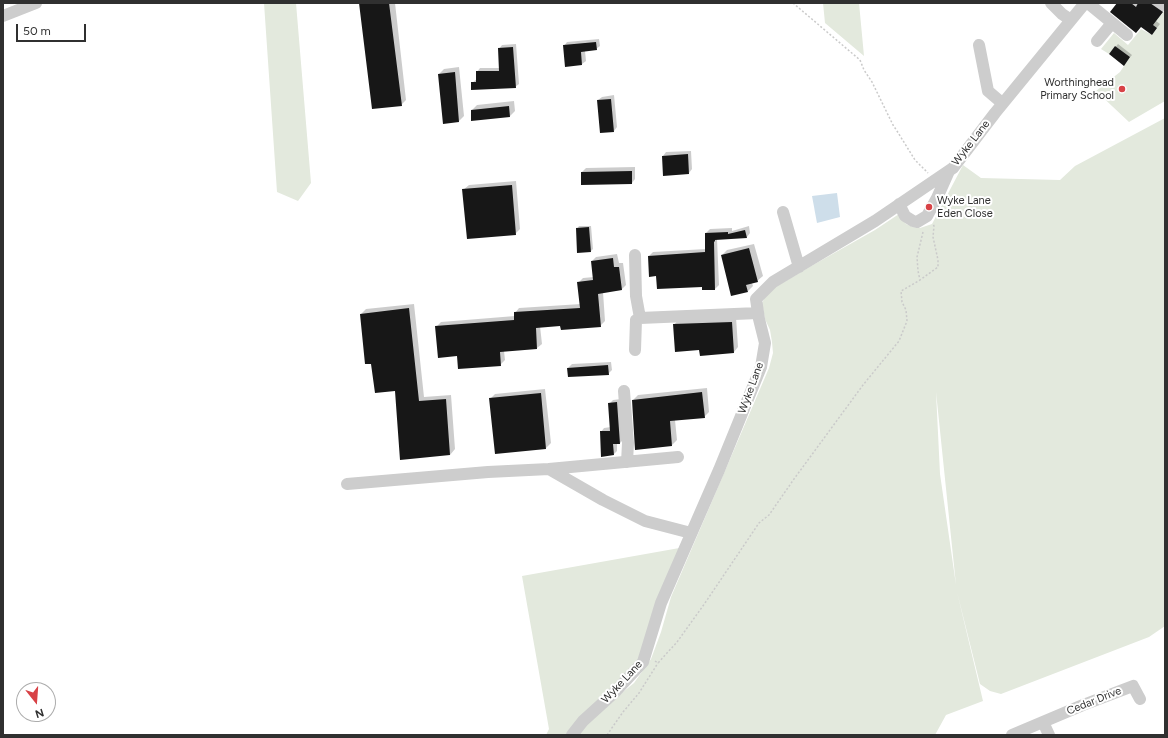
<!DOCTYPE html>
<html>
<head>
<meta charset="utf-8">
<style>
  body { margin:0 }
  #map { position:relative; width:1168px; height:738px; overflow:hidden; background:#fff; font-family:Figtree,sans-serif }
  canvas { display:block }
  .frame { position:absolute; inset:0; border:4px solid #303030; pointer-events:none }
  .north { position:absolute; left:16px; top:682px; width:40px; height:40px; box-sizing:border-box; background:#fff; border:1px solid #acacac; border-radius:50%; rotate:163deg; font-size:11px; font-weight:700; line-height:16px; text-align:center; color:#303030 }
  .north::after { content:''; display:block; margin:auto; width:14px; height:18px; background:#d84246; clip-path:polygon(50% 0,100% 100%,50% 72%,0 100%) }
  .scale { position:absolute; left:16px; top:24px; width:70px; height:18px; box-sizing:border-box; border:2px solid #303030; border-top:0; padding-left:5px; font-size:12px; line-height:14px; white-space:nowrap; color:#303030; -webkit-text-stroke:3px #fff; paint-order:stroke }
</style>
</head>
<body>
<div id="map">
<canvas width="1168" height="738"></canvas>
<div class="frame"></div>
<div class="north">N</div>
<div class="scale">50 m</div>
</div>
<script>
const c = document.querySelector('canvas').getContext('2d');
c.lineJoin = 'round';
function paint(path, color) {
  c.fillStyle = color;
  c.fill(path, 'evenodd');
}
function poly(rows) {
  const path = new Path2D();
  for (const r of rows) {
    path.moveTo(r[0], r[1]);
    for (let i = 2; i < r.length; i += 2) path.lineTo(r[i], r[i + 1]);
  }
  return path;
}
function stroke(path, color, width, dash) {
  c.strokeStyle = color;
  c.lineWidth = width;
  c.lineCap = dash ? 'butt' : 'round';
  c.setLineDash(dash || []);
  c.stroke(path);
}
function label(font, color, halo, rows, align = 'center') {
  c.font = font + ' Figtree,sans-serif';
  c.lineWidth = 4;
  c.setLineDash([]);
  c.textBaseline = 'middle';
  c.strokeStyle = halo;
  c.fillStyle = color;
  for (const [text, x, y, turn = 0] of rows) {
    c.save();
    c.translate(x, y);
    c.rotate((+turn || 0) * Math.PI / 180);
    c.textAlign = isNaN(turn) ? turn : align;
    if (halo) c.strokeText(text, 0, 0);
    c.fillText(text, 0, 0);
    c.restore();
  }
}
paint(poly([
  [264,3,296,3,311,183,298,201,277,192],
  [823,3,859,3,864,56,825,23],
  [1165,10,1165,101,1129,122,1096,91,1120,72,1130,57,1115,46,1109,54,1101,49,1114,33,1128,45,1141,29,1152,35,1157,28,1153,25],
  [1165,118,1165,626,1149,637,1001,694,990,691,980,684,957,592,983,701,946,715,935,735,546,735,549,729,522,576,685,547,643,662,618,696,634,683,651,659,661,632,671,597,769,368,773,353,772,342,770,330,765,319,762,303,765,297,772,289,813,265,875,230,899,214,902,219,906,224,913,227,920,228,932,224,963,165,981,178,1060,180,1075,166],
  [936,392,956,585,940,474]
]), '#e3e9dd');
paint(poly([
  [837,193,840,217,817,223,812,196]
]), '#cedeea');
paint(poly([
  [360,3,395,3,406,100,401,105],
  [1118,3,1165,3,1165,9,1156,21,1160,24,1152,34],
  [599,39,600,46,596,49,585,51,586,61,582,64,564,46,567,42],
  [516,44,519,84,515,87,472,83,477,79,477,72,480,68,500,68,499,49,502,45],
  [1118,44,1132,55,1126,62,1110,54],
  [459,67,464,116,459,121,444,122,439,74,444,69],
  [614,95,617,127,614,131,598,100,602,97],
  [514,101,515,111,510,116,472,110,477,105],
  [691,151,692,169,689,173,663,156,666,152],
  [635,167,635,179,632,183,582,172,586,168],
  [516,181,520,229,515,234,463,190,469,185],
  [579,226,591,226,593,249,591,251,577,229],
  [749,226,750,233,747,237,717,239,719,285,715,289,657,275,649,256,653,252,706,249,706,233,710,229,732,228,732,231],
  [754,244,763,276,757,281,752,283,753,286,748,291,722,255,727,250],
  [617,254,619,263,623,263,626,285,621,290,603,292,605,321,600,326,561,325,540,326,542,344,537,348,504,351,505,360,500,365,458,355,436,327,441,322,515,316,515,313,519,308,581,304,578,283,583,278,594,277,592,261,596,257],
  [414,304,424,397,451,395,455,449,450,455,372,363,366,363,361,314,366,309],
  [736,317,738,347,734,352,700,349,674,325,678,320],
  [611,362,612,370,608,374,568,368,572,364],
  [707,388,709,412,704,417,675,420,677,440,672,445,633,400,638,395],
  [545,389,551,443,546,448,490,399,495,394],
  [621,399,624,439,620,443,617,443,617,451,614,454,601,432,604,428,611,427,610,403,613,400]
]), '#0003');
paint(poly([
  [359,3,389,3,402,106,372,109],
  [1117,3,1131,3,1136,7,1138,3,1150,3,1163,12,1153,25,1157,28,1152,35,1141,27,1136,33,1110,12],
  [596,42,597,50,581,52,582,65,565,67,563,45],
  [1115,46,1130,57,1124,66,1109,54],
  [513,47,516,88,471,90,471,82,476,82,476,71,499,71,498,48],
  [455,72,459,122,443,124,438,74],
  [611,99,614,132,600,133,597,100],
  [509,106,510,117,471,121,471,110],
  [688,154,689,174,663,176,662,156],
  [632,171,632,184,581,185,581,172],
  [512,185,516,235,467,239,462,189],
  [589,227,591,252,577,253,576,228],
  [745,230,747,238,715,240,715,241,714,242,715,290,702,290,702,287,657,289,656,276,649,277,648,256,705,252,705,233,728,232,728,234],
  [749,248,758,282,746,285,748,292,731,296,721,255],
  [613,258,614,267,619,267,622,290,598,294,601,327,561,330,560,326,536,328,537,349,500,352,501,366,458,369,457,356,438,358,435,326,514,320,514,312,580,308,577,282,593,280,591,261],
  [409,308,419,401,446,399,450,455,400,460,395,391,375,393,371,364,365,364,360,314],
  [732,322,734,353,700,356,699,350,675,352,673,324],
  [608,365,609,375,568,377,567,368],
  [702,392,705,418,670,421,672,446,635,450,632,400],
  [541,393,546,449,495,454,489,398],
  [617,402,620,444,613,444,614,455,601,457,600,431,610,431,608,403]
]), '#171717');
stroke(poly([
  [793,3,860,60,864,70,872,82,893,125,897,131,915,160,928,173],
  [923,232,917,257,918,271,920,280,938,267,938,260,933,237,934,226,933,224],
  [655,661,658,663,677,642,705,603,759,523,769,515,794,479,863,385,899,341,907,321,906,310,902,302,901,291,920,280],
  [607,735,623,712,639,693,658,663]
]), '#cacaca', 1.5, [2, 2]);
stroke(poly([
  [1051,3,1062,14,1071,20],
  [1088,3,1127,35],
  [3,16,36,3],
  [1097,41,1112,23],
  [979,45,988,91,1002,103],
  [899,204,905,216,913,221,917,222,927,216,937,198,949,171],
  [783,212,799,267],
  [635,255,636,296,640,318],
  [635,350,636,320,640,318,758,313],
  [624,391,628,443,627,462],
  [549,469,678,457],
  [347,484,488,472,549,469,603,500,645,521,691,533],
  [1043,722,1049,735],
  [572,735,583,721,616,691,643,662,661,603,719,470,761,367,765,343,759,319,756,299,773,282,875,221,953,168,995,113,1085,3],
  [1012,735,1083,705,1133,686,1140,699]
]), '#cdcdcd', 12);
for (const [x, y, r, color] of [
  [1122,89,4,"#d84246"],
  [929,207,4,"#d84246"]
]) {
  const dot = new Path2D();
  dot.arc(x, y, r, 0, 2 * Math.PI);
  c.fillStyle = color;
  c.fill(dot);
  stroke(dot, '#fff', 1.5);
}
label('11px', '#303030', '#fff', [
  ["Worthinghead",1114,83],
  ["Primary School",1114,96],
  ["Wyke Lane",937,201,"left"],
  ["Eden Close",937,214,"left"]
], 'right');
label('11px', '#303030', '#fff', [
  ["Wyke Lane",971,143,-52],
  ["Wyke Lane",751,388,-70],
  ["Wyke Lane",622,682,-47],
  ["Cedar Drive",1094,701,-22]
]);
</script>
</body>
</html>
